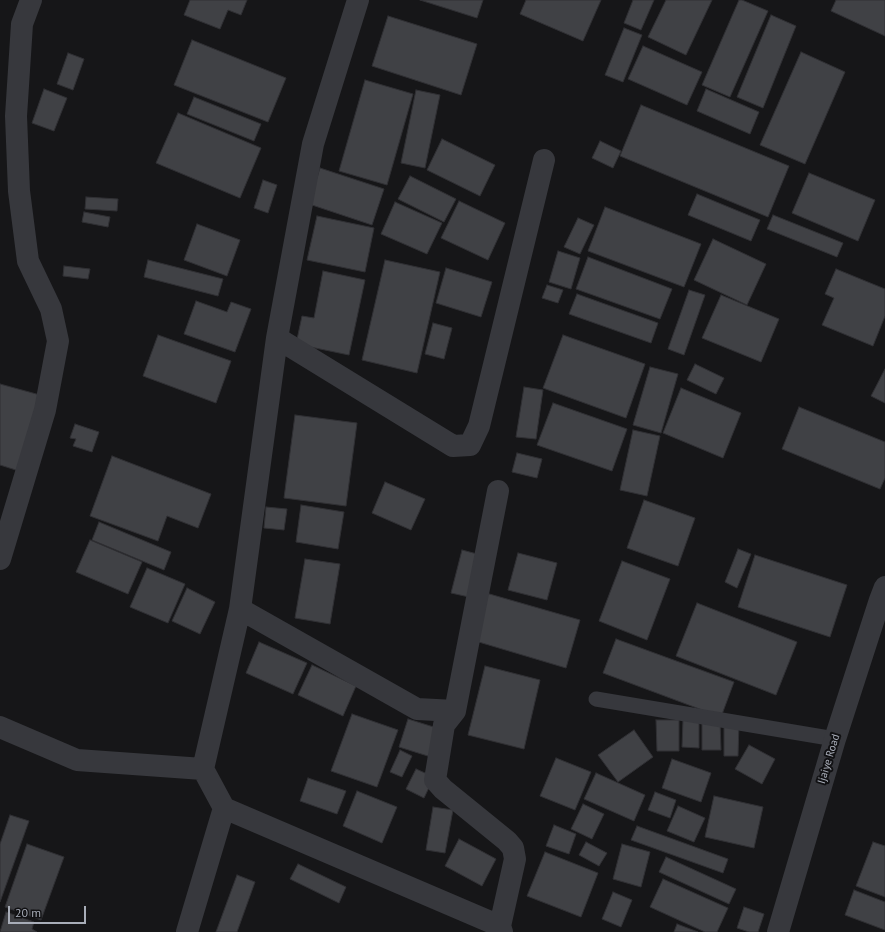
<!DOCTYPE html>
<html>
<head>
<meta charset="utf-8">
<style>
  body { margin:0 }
  #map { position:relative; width:885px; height:932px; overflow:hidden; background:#161618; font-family:"PT Sans",sans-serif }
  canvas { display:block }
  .scale { position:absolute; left:8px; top:906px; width:78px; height:18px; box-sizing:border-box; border:2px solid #a8adb8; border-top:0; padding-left:5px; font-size:12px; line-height:14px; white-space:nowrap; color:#a8adb8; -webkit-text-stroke:3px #111113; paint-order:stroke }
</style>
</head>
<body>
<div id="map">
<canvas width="885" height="932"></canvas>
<div class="scale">20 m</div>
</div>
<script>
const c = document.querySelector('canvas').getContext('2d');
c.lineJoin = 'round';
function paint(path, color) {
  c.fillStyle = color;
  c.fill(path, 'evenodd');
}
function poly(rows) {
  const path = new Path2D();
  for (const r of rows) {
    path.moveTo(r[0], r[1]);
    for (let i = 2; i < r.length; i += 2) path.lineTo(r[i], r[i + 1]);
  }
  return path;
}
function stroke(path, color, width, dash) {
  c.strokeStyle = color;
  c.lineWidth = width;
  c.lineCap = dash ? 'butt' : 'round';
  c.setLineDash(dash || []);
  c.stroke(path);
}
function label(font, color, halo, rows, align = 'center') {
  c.font = font + ' "PT Sans",sans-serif';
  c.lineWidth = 4;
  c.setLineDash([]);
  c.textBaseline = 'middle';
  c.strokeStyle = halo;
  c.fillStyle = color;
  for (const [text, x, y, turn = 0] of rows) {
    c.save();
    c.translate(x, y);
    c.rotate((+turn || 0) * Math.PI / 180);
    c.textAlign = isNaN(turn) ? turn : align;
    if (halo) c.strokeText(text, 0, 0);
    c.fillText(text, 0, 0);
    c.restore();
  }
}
const building = poly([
  [190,0,247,0,241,15,228,10,220,29,184,15,190,0],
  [420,0,483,0,477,18,420,0],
  [526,0,601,0,583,41,520,14,526,0],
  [633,0,654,0,641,30,624,23,633,0],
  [666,0,712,0,686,55,648,37,666,0],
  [739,0,742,0,768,11,730,97,702,85,739,0],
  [836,0,885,0,885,36,831,11,836,0],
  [771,15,796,26,763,108,737,97,771,15],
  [388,16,477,44,461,95,372,66,388,16],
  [624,28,642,35,623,82,605,75,624,28],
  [192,40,286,78,268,122,174,85,192,40],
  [643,46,702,72,687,105,628,79,643,46],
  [801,52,845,72,805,164,760,145,801,52],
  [68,53,84,59,73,90,57,84,68,53],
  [365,80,413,94,387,185,339,171,365,80],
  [44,89,67,98,54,131,32,123,44,89],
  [706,89,759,112,750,134,697,111,706,89],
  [416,90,440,95,425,168,401,163,416,90],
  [194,97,261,124,254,141,187,114,194,97],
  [641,105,789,166,768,217,620,156,641,105],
  [178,113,261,148,240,198,156,163,178,113],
  [442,139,495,165,480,196,427,170,442,139],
  [600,141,621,151,613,168,592,158,600,141],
  [320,168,384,189,372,225,309,204,320,168],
  [809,173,875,200,858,241,792,213,809,173],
  [410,176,456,199,444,222,398,199,410,176],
  [263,180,277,185,268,213,254,208,263,180],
  [697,194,760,220,751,241,688,215,697,194],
  [86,197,118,199,117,211,85,209,86,197],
  [459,201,505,223,488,260,441,238,459,201],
  [395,202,442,223,427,254,381,234,395,202],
  [605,207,701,244,684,287,588,251,605,207],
  [84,212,110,217,108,227,82,222,84,212],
  [773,215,843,243,837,257,767,229,773,215],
  [317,216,374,228,365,272,307,260,317,216],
  [578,218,594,225,580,254,564,247,578,218],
  [197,224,240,240,227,276,184,260,197,224],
  [713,239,766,264,747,305,694,280,713,239],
  [558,251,580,258,571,289,549,282,558,251],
  [588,257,672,289,660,319,576,289,588,257],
  [148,260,223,279,218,296,144,277,148,260],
  [385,260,440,272,417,373,362,360,385,260],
  [64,266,90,269,88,279,63,276,64,266],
  [446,268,492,282,481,317,436,303,446,268],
  [836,269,885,289,885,316,873,346,822,325,834,298,825,294,836,269],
  [323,271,365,280,349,355,296,344,302,316,314,318,323,271],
  [547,285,563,290,558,303,542,298,547,285],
  [689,290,705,295,684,355,668,349,689,290],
  [577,294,658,323,651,343,569,314,577,294],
  [721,295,779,319,761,362,702,338,721,295],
  [196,301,227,312,231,302,251,309,235,352,184,334,196,301],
  [433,323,452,328,444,359,425,354,433,323],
  [158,335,231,361,216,403,143,376,158,335],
  [563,335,645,364,626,418,543,388,563,335],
  [695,364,724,378,716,394,687,380,695,364],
  [650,367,678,374,661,433,633,425,650,367],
  [885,369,885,403,871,396,885,369],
  [0,384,40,395,19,471,0,465,0,384],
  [524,387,543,390,536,439,516,437,524,387],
  [681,388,741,413,723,458,663,433,681,388],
  [553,403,627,429,612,471,537,445,553,403],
  [799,407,885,442,885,478,880,489,782,449,799,407],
  [295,415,357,423,346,506,284,498,295,415],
  [75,424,99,432,92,452,73,446,76,439,70,438,75,424],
  [633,430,660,436,647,496,620,490,633,430],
  [517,453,542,459,537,478,512,472,517,453],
  [112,456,211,494,198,528,167,516,158,541,90,516,112,456],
  [385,482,425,499,411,530,372,513,385,482],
  [644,500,695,518,678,566,627,548,644,500],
  [301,505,344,512,338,549,296,542,301,505],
  [266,507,287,509,284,530,264,528,266,507],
  [99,522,171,552,164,570,92,540,99,522],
  [90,540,142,562,128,594,76,572,90,540],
  [738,549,751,554,737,588,725,582,738,549],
  [462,550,481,555,469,597,451,593,462,550],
  [518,553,557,563,547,600,508,590,518,553],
  [755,555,847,585,830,637,738,607,755,555],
  [305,559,340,564,330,624,295,618,305,559],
  [622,561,670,579,647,640,599,621,622,561],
  [147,568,185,584,168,623,130,607,147,568],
  [187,588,215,602,200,634,172,621,187,588],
  [486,593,580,620,566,668,472,640,486,593],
  [697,603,797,642,776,695,676,656,697,603],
  [616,639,734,682,721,717,603,673,616,639],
  [259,642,307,663,293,694,246,673,259,642],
  [312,665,356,686,343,716,298,695,312,665],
  [485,666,540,680,524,749,468,735,485,666],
  [352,714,398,730,377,787,331,771,352,714],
  [408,719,440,729,431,757,399,747,408,719],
  [656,720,679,720,679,751,657,751,656,720],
  [683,720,699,721,699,748,682,747,683,720],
  [702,721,720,721,721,750,702,750,702,721],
  [724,723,739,723,738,756,724,756,724,723],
  [634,730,653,757,618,782,598,755,634,730],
  [749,745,775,759,762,784,735,769,749,745],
  [400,750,412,756,402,777,390,772,400,750],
  [556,758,591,772,575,810,540,796,556,758],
  [672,759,711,773,701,802,662,788,672,759],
  [416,769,434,777,424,798,406,789,416,769],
  [596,773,645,795,634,821,584,799,596,773],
  [308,778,346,791,337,814,300,801,308,778],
  [357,791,397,807,382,843,343,826,357,791],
  [655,792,676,800,670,818,648,810,655,792],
  [714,796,763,807,754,848,705,837,714,796],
  [583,804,604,814,592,839,571,829,583,804],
  [678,806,705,818,694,842,667,831,678,806],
  [433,807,453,810,445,853,426,850,433,807],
  [10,815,29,821,0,902,0,844,10,815],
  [554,825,576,834,569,854,546,846,554,825],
  [637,826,728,859,723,873,631,840,637,826],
  [459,839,496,859,482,886,445,866,459,839],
  [586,842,607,853,599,866,579,855,586,842],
  [873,842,885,846,885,897,856,886,873,842],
  [27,844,64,857,41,920,5,907,27,844],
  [622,844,650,852,641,887,613,879,622,844],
  [545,852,598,873,581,917,527,896,545,852],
  [666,857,736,889,729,904,659,872,666,857],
  [298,864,346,887,339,903,290,879,298,864],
  [237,875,255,882,237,932,216,932,237,875],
  [663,879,728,908,717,932,705,932,650,907,663,879],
  [854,890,885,902,885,930,845,915,854,890],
  [613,892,632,900,621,927,602,919,613,892],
  [744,907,764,914,758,932,749,932,737,928,744,907],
  [6,912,34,922,32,929,37,932,0,932,6,912],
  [677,924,698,932,674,932,677,924]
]);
paint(building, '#404145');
stroke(building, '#303034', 1);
stroke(poly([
  [596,699,835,739]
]), '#37383d', 15);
stroke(poly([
  [277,338,453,446,470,445,479,426,544,160],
  [498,491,455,711,444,725,435,780,443,789,507,841,513,848,515,859,500,926],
  [0,559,45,410,58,341,51,309,28,261,19,191,16,116,22,24,31,0],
  [240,609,417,709,455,711],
  [0,727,77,760,203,769,224,808,500,926,502,932],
  [203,769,240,609,277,338,313,144,358,0],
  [187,932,224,808],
  [778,932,835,739,880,600,885,587]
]), '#37383d', 22);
label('11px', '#a8adb8', '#111113', [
  ["Ijaiye Road",829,759,-73]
]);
</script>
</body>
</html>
